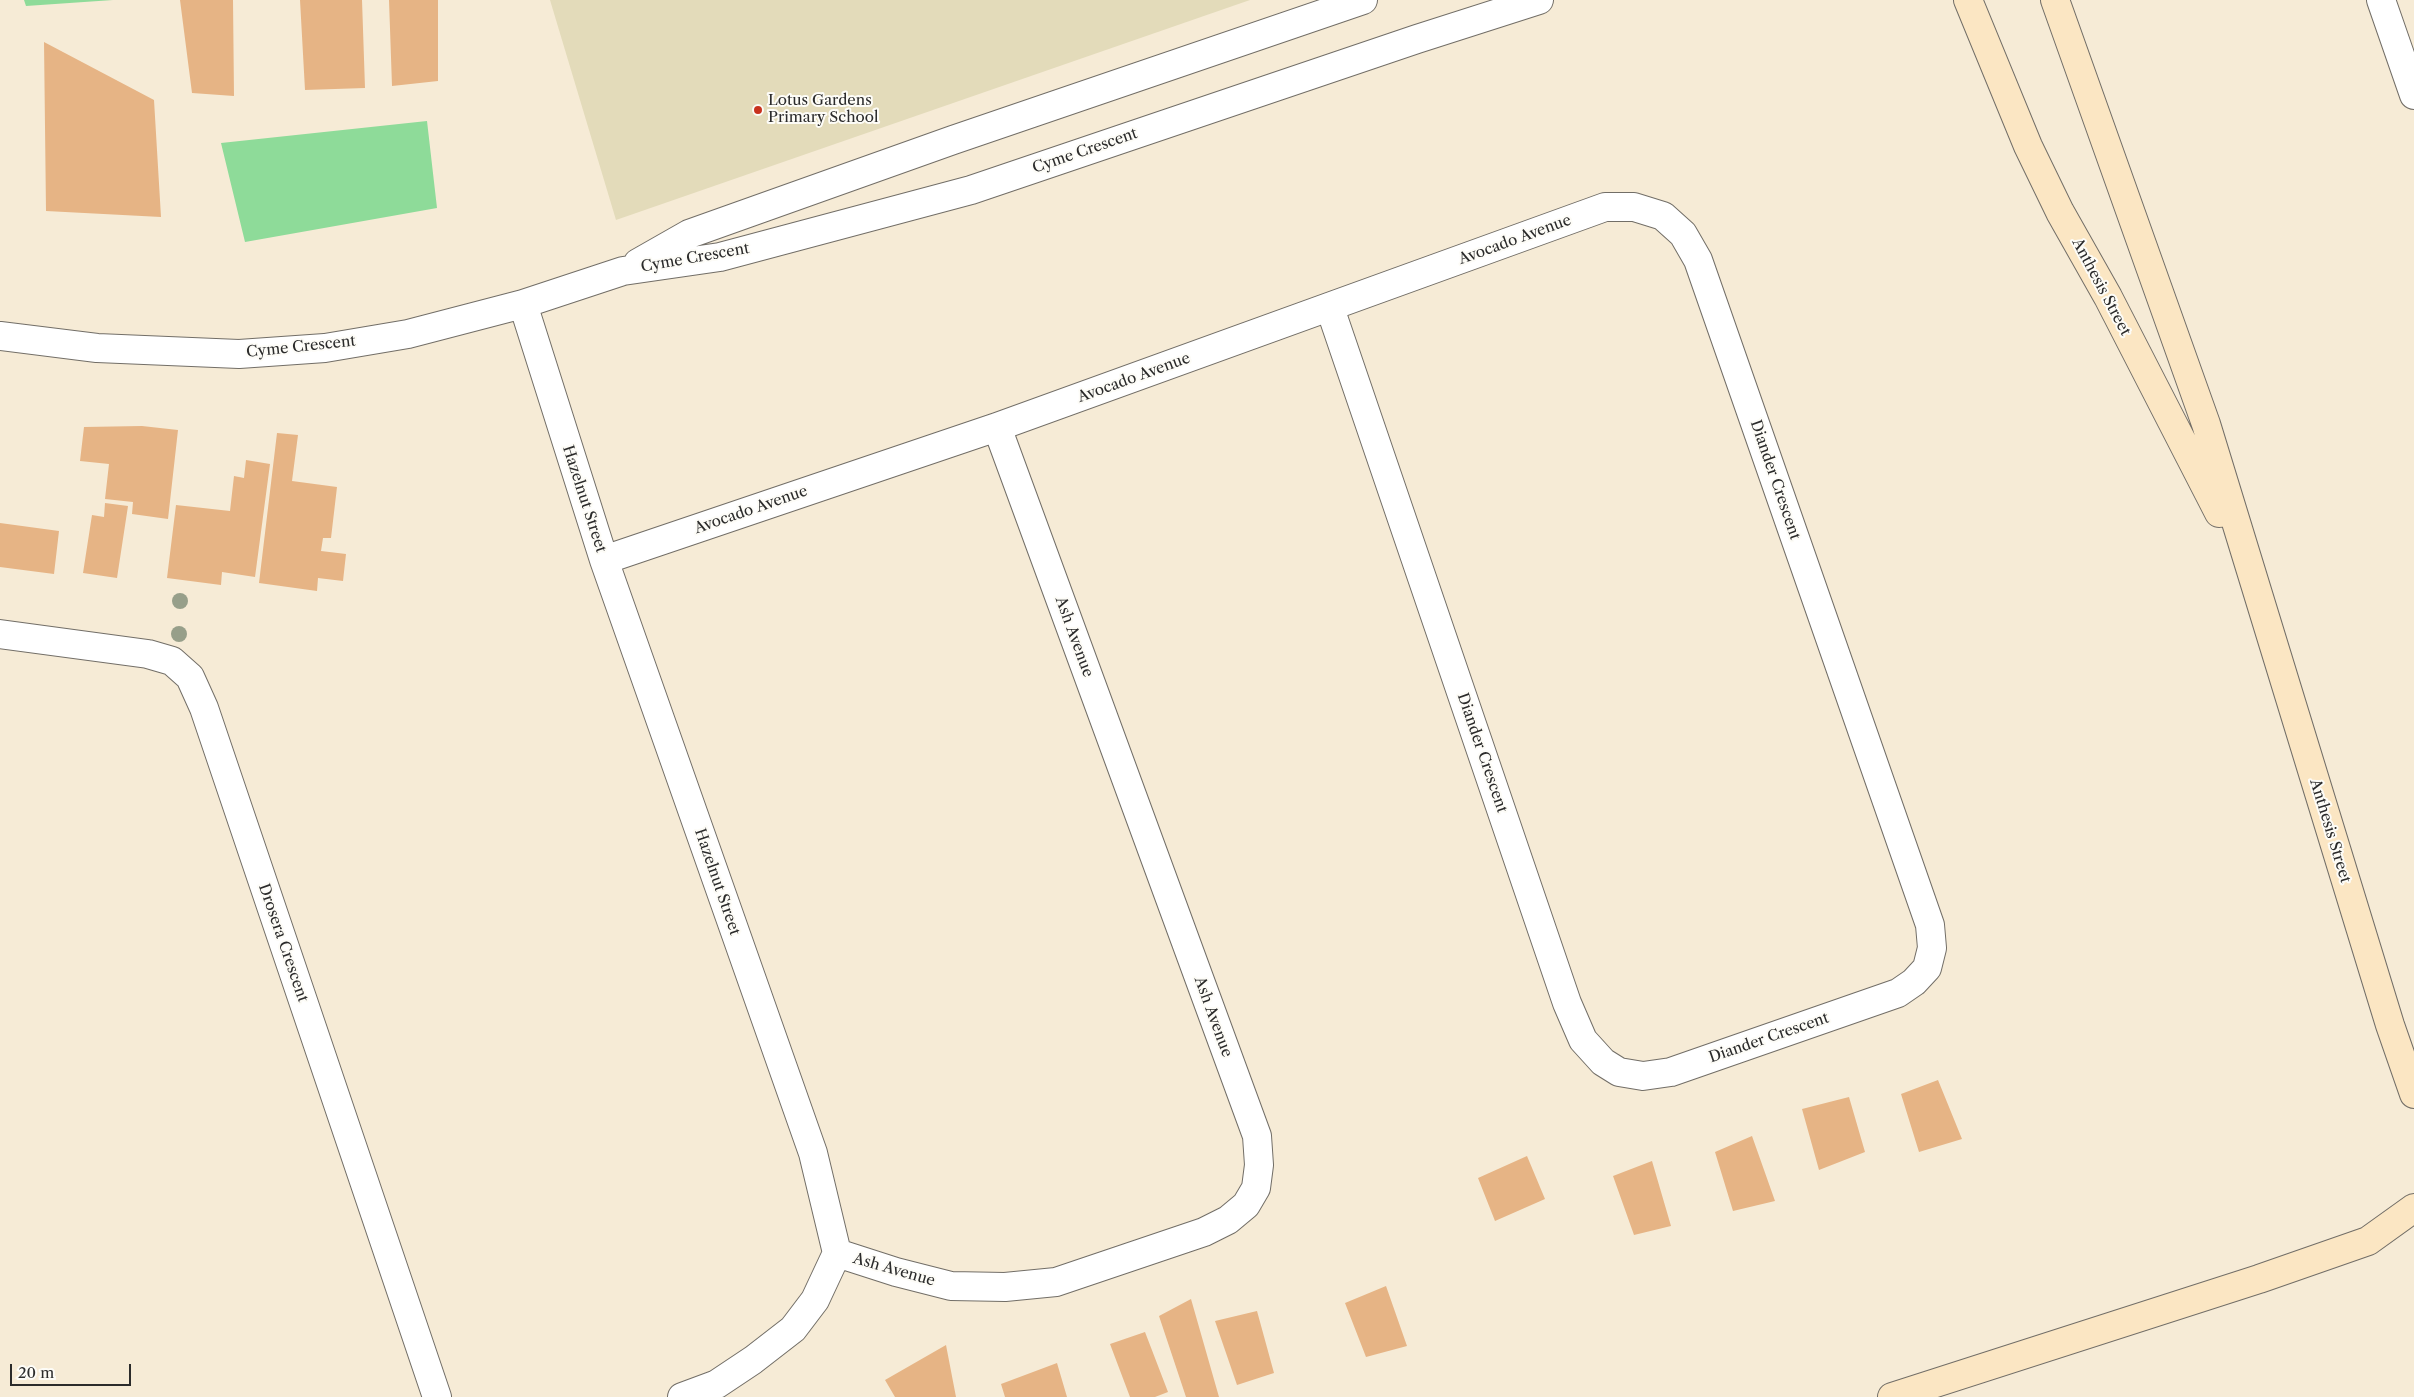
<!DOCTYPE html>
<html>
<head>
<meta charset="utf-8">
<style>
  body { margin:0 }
  #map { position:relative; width:2414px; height:1397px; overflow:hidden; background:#f6ebd6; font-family:"Libre Caslon Text",serif }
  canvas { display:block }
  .scale { position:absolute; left:10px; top:1364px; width:121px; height:22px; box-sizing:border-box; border:2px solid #2b2b2b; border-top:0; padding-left:6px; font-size:15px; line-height:18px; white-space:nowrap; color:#2b2b2b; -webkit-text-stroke:4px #fdfcf7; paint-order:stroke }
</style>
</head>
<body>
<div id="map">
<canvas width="2414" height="1397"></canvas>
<div class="scale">20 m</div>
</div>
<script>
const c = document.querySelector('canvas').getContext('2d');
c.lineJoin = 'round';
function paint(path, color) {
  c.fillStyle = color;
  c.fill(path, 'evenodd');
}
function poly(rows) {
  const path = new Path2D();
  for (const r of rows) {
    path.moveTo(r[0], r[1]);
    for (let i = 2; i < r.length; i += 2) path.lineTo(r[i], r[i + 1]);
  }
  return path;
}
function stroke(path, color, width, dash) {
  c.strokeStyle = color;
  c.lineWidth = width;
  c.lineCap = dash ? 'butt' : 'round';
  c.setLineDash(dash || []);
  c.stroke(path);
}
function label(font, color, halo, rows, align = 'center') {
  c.font = font + ' "Libre Caslon Text",serif';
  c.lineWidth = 4;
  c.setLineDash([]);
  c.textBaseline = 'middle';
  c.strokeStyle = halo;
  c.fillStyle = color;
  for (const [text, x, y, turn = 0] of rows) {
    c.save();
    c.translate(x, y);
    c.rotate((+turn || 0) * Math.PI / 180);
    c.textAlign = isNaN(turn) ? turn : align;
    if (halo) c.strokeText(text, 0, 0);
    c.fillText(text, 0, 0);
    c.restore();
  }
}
paint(poly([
  [550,0,1250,0,616,220]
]), '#e3dbba');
paint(poly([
  [24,0,113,0,26,6],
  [427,121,437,208,245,242,221,143]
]), '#8edb99');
paint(poly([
  [180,0,233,0,234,96,192,93],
  [300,0,362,0,365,88,305,90],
  [389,0,438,0,438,81,392,86],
  [44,42,154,100,161,217,46,211],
  [142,426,178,430,168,519,132,514,133,502,105,499,109,464,80,461,84,427],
  [277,433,298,435,292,481,337,487,331,538,323,538,321,551,346,554,343,581,318,578,317,591,259,583],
  [246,460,270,464,255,577,222,572,221,585,167,578,176,505,230,511,234,476,244,478],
  [105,503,128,506,117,578,83,573,92,515,104,517],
  [0,523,59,531,54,574,0,567],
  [1938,1080,1962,1139,1919,1152,1901,1094],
  [1849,1097,1865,1152,1819,1170,1802,1109],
  [1752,1136,1775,1201,1733,1211,1715,1152],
  [1527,1156,1545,1199,1495,1221,1478,1178],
  [1652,1161,1671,1226,1634,1235,1613,1176],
  [1386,1286,1407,1346,1366,1357,1345,1303],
  [1191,1299,1219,1397,1186,1397,1159,1316],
  [1257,1311,1274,1373,1237,1385,1215,1321],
  [1145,1332,1168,1392,1155,1397,1130,1397,1110,1344],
  [946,1345,956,1397,895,1397,885,1380],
  [1057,1363,1067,1397,1005,1397,1001,1384]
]), '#e6b485');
const street = poly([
  [2381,0,2414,95],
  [638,263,689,234,953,140,1363,0],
  [523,304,604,560,813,1153,837,1253,815,1300,793,1329,753,1360,717,1384,682,1397],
  [0,336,97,348,239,354,325,348,408,334,523,304,623,271,720,257,971,190,1417,39,1539,0],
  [604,560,997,427,1605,207,1634,207,1663,216,1683,234,1698,260,1930,925,1932,948,1927,968,1914,982,1898,993,1671,1072,1643,1076,1619,1072,1603,1062,1583,1040,1567,1003,1330,308],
  [0,634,148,654,172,661,190,677,204,708,437,1397],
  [837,1253,896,1272,951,1286,1005,1287,1056,1282,1204,1232,1228,1220,1246,1205,1256,1188,1259,1165,1257,1136,997,427]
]);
const secondary = poly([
  [1968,0,2028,146,2060,212,2108,297,2219,513],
  [2055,0,2206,424,2390,1025,2414,1094],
  [1892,1397,2259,1279,2368,1241,2414,1208]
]);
stroke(street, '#726e67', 30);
stroke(secondary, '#726e67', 30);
stroke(street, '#fff', 28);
stroke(secondary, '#fbe6c3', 28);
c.fillStyle = '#979f8a';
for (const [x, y] of [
  [180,601],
  [179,634]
]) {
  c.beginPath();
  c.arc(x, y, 8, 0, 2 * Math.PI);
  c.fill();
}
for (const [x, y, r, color] of [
  [758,110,5,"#c8321e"]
]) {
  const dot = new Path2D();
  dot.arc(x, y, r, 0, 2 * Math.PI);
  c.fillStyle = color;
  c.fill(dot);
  stroke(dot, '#fdfcf7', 2);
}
label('15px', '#2b2b2b', '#fdfcf7', [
  ["Lotus Gardens",768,101],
  ["Primary School",768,118]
], 'left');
label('15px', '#2b2b2b', '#fdfcf7', [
  ["Cyme Crescent",1085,151,-19],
  ["Avocado Avenue",1515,240,-20],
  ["Cyme Crescent",695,258,-10],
  ["Anthesis Street",2101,287,62],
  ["Cyme Crescent",301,347,-6],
  ["Avocado Avenue",1134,378,-20],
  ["Diander Crescent",1775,480,71],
  ["Hazelnut Street",584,499,72],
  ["Avocado Avenue",751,510,-19],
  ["Ash Avenue",1074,637,70],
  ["Diander Crescent",1482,753,71],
  ["Anthesis Street",2330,831,73],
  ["Hazelnut Street",717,882,71],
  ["Drosera Crescent",283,943,71],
  ["Ash Avenue",1213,1017,70],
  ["Diander Crescent",1769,1038,-19],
  ["Ash Avenue",894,1270,16]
]);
</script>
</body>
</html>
